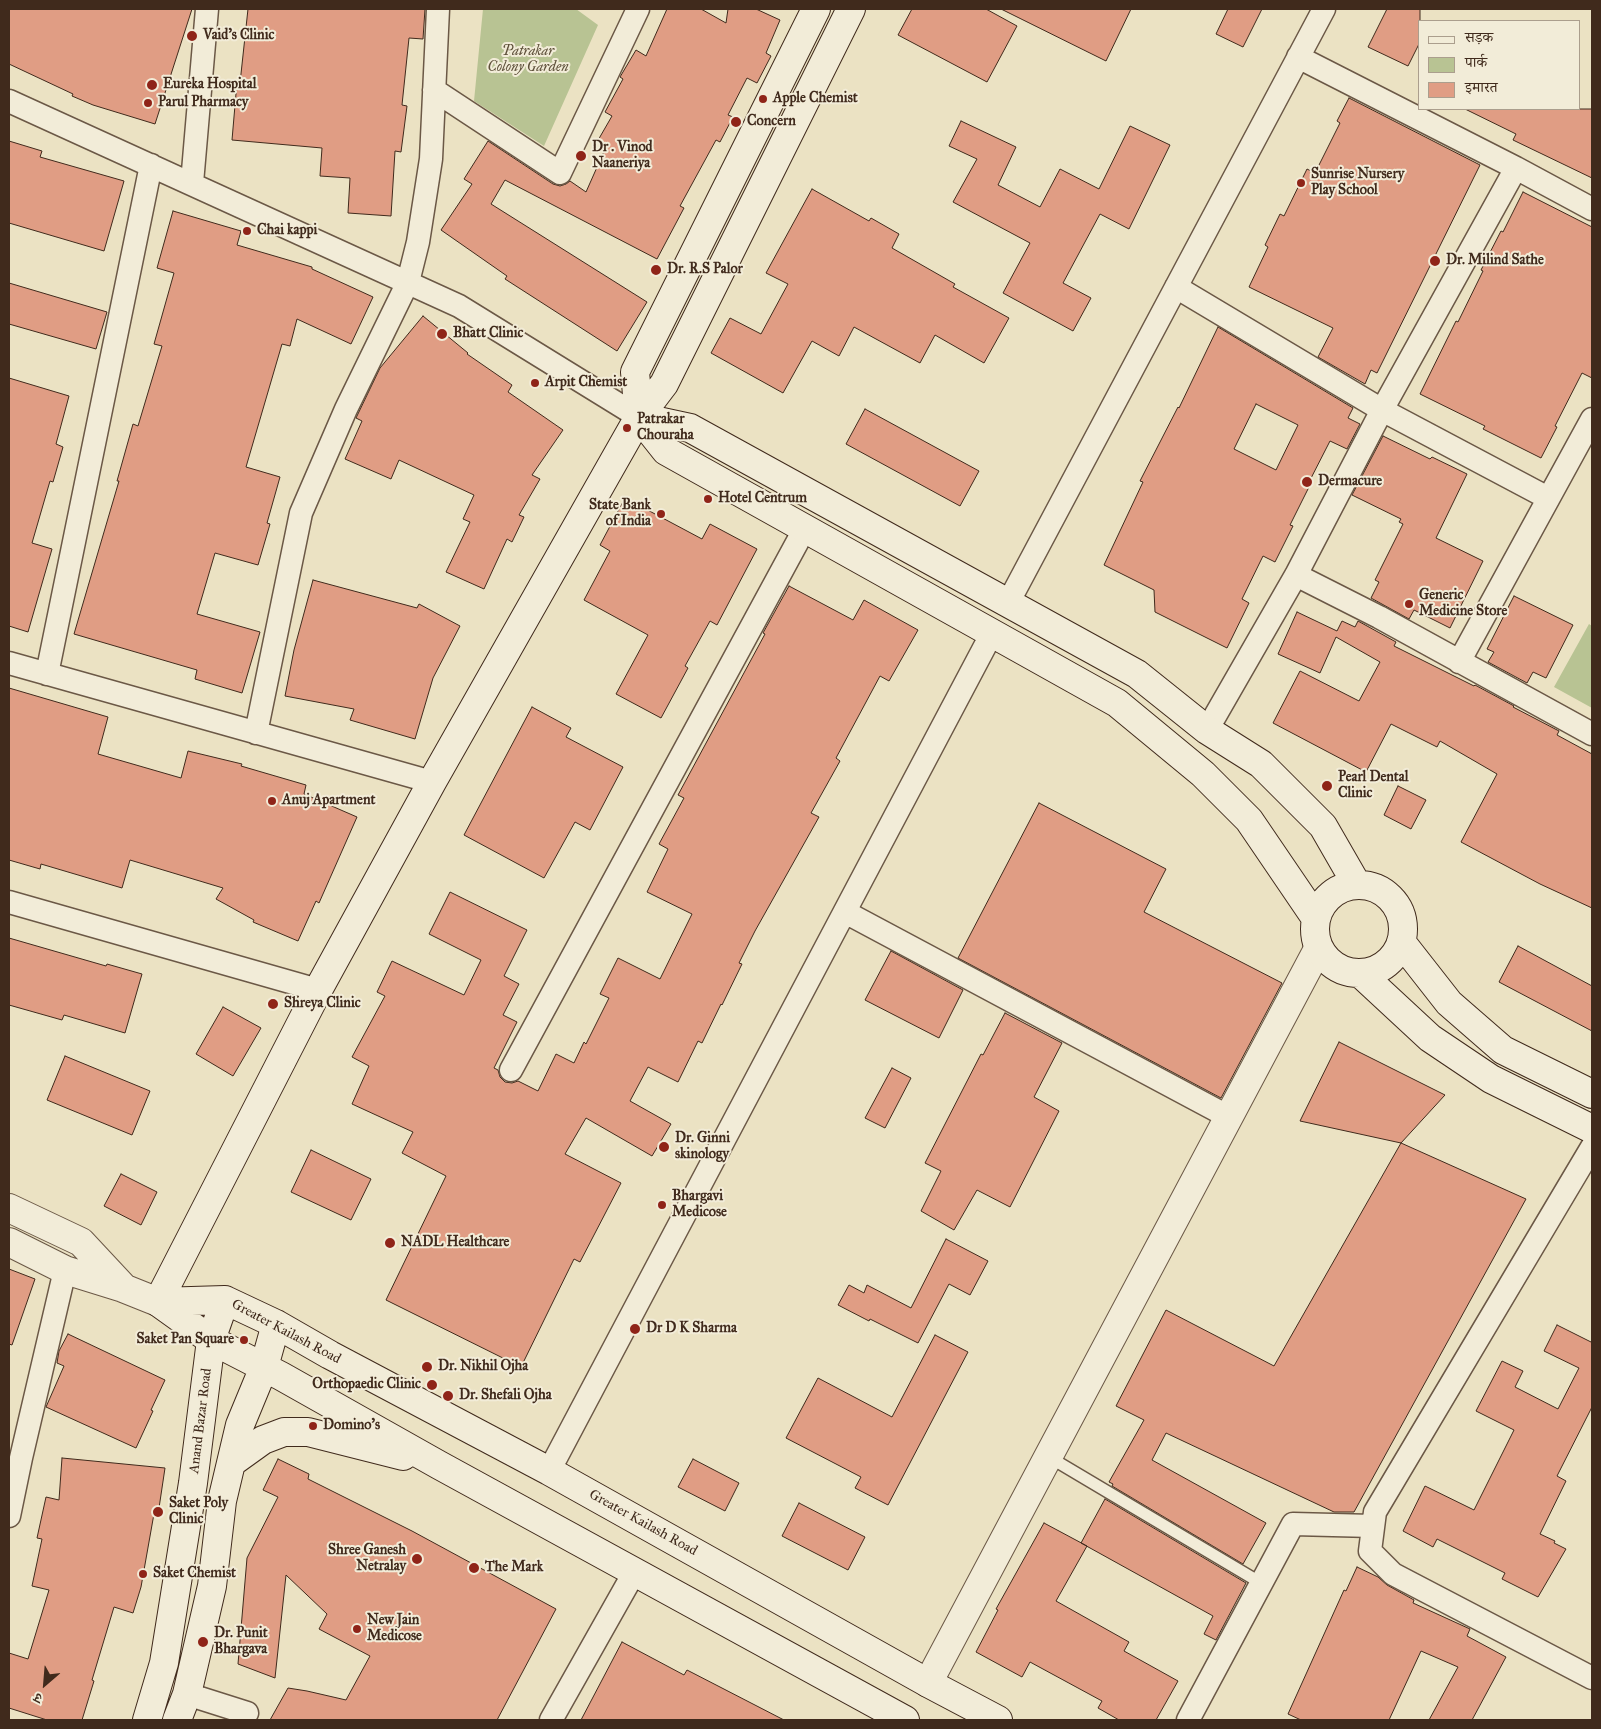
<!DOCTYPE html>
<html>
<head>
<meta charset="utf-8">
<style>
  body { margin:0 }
  #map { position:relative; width:1601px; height:1729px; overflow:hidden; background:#ebe2c3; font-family:"IM FELL Great Primer","Noto Serif Devanagari",serif }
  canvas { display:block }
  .frame { position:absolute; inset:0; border:10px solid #402a1c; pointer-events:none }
  .legend { position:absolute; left:1418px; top:20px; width:162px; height:90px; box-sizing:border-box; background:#f2ecd8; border:1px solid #ab9e8d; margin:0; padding:6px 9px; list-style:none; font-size:15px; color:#402a1c }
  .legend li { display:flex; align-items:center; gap:10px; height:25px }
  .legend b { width:25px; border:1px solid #ab9e8d }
  .north { position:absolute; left:20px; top:1659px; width:50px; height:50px; -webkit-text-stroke:4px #f2ecd8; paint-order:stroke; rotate:207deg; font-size:14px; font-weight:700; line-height:20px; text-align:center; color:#402a1c }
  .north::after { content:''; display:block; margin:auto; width:18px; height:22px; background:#402a1c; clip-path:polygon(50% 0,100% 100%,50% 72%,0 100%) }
</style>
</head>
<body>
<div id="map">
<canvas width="1601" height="1729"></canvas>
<div class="frame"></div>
<ul class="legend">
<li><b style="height:6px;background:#f2ecd8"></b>सड़क</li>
<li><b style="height:14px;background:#b8c393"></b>पार्क</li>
<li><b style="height:14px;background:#e09d84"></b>इमारत</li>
</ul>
<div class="north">उ</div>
</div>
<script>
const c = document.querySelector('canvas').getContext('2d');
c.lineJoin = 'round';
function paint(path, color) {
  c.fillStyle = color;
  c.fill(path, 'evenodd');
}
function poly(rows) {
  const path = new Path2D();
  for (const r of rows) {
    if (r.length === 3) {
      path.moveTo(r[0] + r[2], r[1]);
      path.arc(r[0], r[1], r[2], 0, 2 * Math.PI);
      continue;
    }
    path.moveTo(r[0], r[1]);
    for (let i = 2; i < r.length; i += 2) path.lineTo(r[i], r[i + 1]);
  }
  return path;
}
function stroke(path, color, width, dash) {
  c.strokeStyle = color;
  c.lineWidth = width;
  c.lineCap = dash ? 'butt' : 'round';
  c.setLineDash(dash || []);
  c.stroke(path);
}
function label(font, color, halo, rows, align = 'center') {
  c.font = font + ' "IM FELL Great Primer",serif';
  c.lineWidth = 4;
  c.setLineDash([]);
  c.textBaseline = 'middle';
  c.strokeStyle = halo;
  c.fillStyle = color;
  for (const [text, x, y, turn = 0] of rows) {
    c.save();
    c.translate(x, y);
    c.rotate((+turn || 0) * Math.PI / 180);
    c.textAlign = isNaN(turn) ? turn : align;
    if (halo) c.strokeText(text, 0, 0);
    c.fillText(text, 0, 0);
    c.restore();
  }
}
paint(poly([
  [483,9,576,9,598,25,544,146,474,101],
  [1589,624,1592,626,1592,708,1554,687]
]), '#b8c393');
const building = poly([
  [9,9,192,9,155,124,93,105,72,96,73,94,9,64,9,9],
  [248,9,425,9,423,39,409,38,402,105,407,106,401,152,395,151,391,216,348,213,350,178,320,176,322,148,232,140,237,82,240,83,248,9],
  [667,9,701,9,726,23,728,9,756,9,780,20,766,53,771,56,757,83,747,78,728,115,733,117,720,142,716,140,680,206,684,208,657,259,505,180,491,204,647,302,617,351,505,279,507,276,441,230,472,184,464,179,488,141,553,184,560,186,566,184,570,181,586,192,606,147,597,142,612,116,605,112,623,79,620,77,636,50,646,56,667,9],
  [912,9,986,9,1017,26,987,82,898,35,912,9],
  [1001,9,1131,9,1106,61,1001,9],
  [1228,9,1262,9,1243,47,1216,34,1228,9],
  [1387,9,1420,9,1420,42,1408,66,1368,47,1387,9],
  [1349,98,1480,165,1377,373,1371,370,1365,384,1318,357,1333,328,1249,287,1268,247,1265,245,1280,214,1284,216,1307,169,1315,173,1340,123,1337,121,1349,98],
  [1465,109,1592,109,1592,178,1513,140,1516,134,1465,109],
  [961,121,1016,147,998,185,1040,207,1060,169,1099,189,1130,126,1170,145,1129,229,1100,214,1063,283,1091,298,1073,331,1003,293,1030,243,953,202,977,159,949,146,961,121],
  [9,141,42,151,40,157,124,181,104,251,9,223,9,141],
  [812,189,869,221,871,218,899,234,892,248,955,284,953,287,1009,318,984,363,935,335,920,363,854,327,839,356,812,341,783,393,711,353,730,318,761,334,788,284,766,273,812,189],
  [1523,192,1592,227,1592,378,1582,373,1555,426,1557,427,1541,458,1483,429,1485,426,1420,394,1456,321,1458,322,1483,271,1481,270,1501,231,1503,232,1523,192],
  [173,211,241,231,237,245,312,267,312,269,373,297,351,344,297,319,290,346,282,344,246,467,280,477,267,523,270,524,258,565,215,553,197,614,260,632,242,693,195,679,197,670,74,634,119,481,117,481,133,424,138,426,162,346,154,344,174,273,157,268,173,211],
  [9,283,107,312,96,349,9,324,9,283],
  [423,316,468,353,467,354,512,385,508,392,563,430,532,475,540,479,519,515,524,517,512,542,507,539,484,589,446,572,470,522,463,519,474,495,399,460,391,479,345,459,362,421,356,418,380,368,423,316],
  [1218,327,1353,408,1348,418,1360,424,1347,449,1330,441,1307,486,1309,487,1290,525,1293,526,1275,562,1263,556,1242,599,1249,603,1227,648,1155,612,1154,590,1104,565,1143,482,1140,481,1178,407,1179,408,1218,327],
  [1256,404,1298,425,1276,470,1234,449,1256,404],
  [9,378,69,396,56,444,63,447,53,482,50,481,32,543,52,549,28,632,9,626,9,378],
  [865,409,979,471,960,506,846,444,865,409],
  [1383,436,1430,459,1432,457,1467,474,1436,538,1483,561,1450,628,1414,610,1409,619,1371,598,1379,582,1375,580,1403,524,1399,522,1401,519,1352,495,1383,436],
  [625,498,702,539,710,524,757,549,717,625,710,621,685,666,688,668,661,718,616,694,648,635,584,600,610,551,600,545,625,498],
  [313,580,417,608,419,604,460,626,433,678,415,739,350,720,354,709,285,696,294,650,313,580],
  [789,586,853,620,864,600,918,630,889,681,880,676,836,758,840,761,811,813,819,817,755,931,739,963,742,964,722,1005,721,1004,702,1043,698,1041,678,1082,648,1067,630,1101,671,1124,652,1156,586,1118,565,1154,621,1183,580,1262,574,1259,521,1367,386,1300,446,1176,402,1153,413,1132,352,1104,369,1066,352,1057,385,996,377,992,392,961,464,995,481,960,429,934,450,892,527,930,504,976,519,984,503,1015,517,1022,494,1068,498,1070,500,1077,505,1082,512,1083,518,1081,538,1091,556,1054,574,1063,584,1042,586,1044,609,998,600,994,618,958,660,979,692,914,647,892,668,849,659,844,684,798,678,795,765,634,763,633,789,586],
  [1514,596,1573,625,1546,678,1533,672,1527,683,1488,662,1494,652,1487,649,1514,596],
  [1297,612,1337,631,1342,621,1355,627,1358,621,1396,642,1394,646,1474,686,1475,685,1514,706,1513,707,1559,731,1557,735,1592,754,1592,908,1540,884,1461,842,1497,774,1440,741,1437,747,1391,724,1366,772,1273,723,1300,671,1359,701,1380,662,1336,637,1320,673,1278,654,1297,612],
  [9,688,108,717,98,754,181,778,188,751,242,764,241,766,306,785,304,794,357,817,319,903,316,901,298,941,253,922,254,920,216,899,223,888,130,860,122,888,41,864,40,869,9,860,9,688],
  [532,707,571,728,566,737,623,767,590,830,575,822,544,878,464,835,532,707],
  [1398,786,1426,800,1411,829,1384,815,1398,786],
  [1039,803,1166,869,1144,912,1282,983,1221,1098,958,958,1039,803],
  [9,938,106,966,107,964,142,974,125,1033,64,1015,62,1020,9,1005,9,938],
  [1518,946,1592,986,1592,1031,1499,982,1518,946],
  [891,951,963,990,939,1038,865,1000,891,951],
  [223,1007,261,1028,233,1076,196,1054,223,1007],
  [1005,1013,1062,1043,1034,1097,1059,1111,1010,1207,977,1190,954,1230,921,1211,941,1171,925,1163,981,1054,983,1055,1005,1013],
  [1339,1042,1445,1095,1401,1143,1300,1121,1339,1042],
  [65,1056,150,1091,132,1135,47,1100,65,1056],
  [892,1068,911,1078,885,1128,865,1118,892,1068],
  [1401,1143,1526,1199,1354,1512,1334,1512,1166,1433,1152,1460,1266,1523,1243,1564,1112,1486,1113,1484,1109,1482,1144,1420,1116,1406,1166,1310,1274,1366,1401,1143],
  [311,1150,371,1179,351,1220,291,1192,311,1150],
  [121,1174,157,1192,141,1225,104,1206,121,1174],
  [946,1239,988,1261,970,1295,949,1284,918,1343,870,1319,869,1321,838,1305,849,1285,864,1293,867,1285,911,1308,946,1239],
  [9,1269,35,1279,12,1345,9,1344,9,1269],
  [1557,1325,1591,1342,1592,1341,1592,1407,1557,1476,1566,1481,1540,1534,1555,1541,1554,1543,1566,1549,1538,1597,1502,1579,1505,1573,1437,1539,1433,1547,1403,1531,1425,1486,1474,1510,1514,1430,1476,1411,1502,1361,1523,1371,1515,1387,1558,1409,1579,1368,1544,1351,1557,1325],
  [68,1334,165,1380,151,1410,153,1411,136,1448,46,1407,64,1366,57,1363,59,1351,68,1334],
  [935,1335,968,1352,888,1505,855,1488,861,1477,786,1438,818,1378,892,1417,935,1335],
  [62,1458,165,1468,159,1508,155,1508,141,1587,133,1613,114,1607,92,1680,94,1681,82,1720,47,1720,9,1708,9,1653,28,1659,49,1590,32,1586,42,1539,37,1538,46,1497,59,1500,62,1458],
  [278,1459,309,1474,308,1479,412,1531,556,1609,497,1720,270,1720,288,1688,307,1691,346,1700,370,1656,319,1629,327,1614,286,1575,275,1678,238,1664,247,1558,278,1497,263,1490,278,1459],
  [693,1459,739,1483,725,1511,678,1487,693,1459],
  [1105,1499,1246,1583,1216,1640,1204,1634,1213,1616,1081,1543,1105,1499],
  [799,1503,865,1537,848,1570,782,1536,799,1503],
  [1044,1523,1087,1546,1056,1601,1129,1642,1124,1651,1178,1681,1156,1720,1119,1720,1098,1708,1102,1701,1030,1662,1022,1677,976,1652,998,1610,996,1609,1044,1523],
  [1357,1567,1378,1577,1387,1585,1414,1600,1413,1603,1470,1629,1467,1636,1506,1657,1472,1720,1429,1720,1458,1667,1421,1651,1389,1720,1301,1720,1288,1714,1344,1590,1346,1591,1357,1567],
  [622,1642,684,1675,687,1670,784,1720,581,1720,622,1642]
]);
paint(building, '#e09d84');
stroke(building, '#402a1c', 1);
const service = poly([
  [1049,1457,1261,1583]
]);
const minor = poly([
  [1298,57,1516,168,1592,209],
  [434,90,560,173,638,9],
  [9,101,459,306,639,417],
  [192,183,207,9],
  [1176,287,1382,410,1548,498],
  [1296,575,1379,617,1592,734],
  [1008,603,1324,9],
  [1459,662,1592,419],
  [9,663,432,782],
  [47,674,151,165],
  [1207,730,1296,575,1382,410,1516,168],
  [256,733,301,513,346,409,408,282,418,242,431,159,438,9],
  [9,902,318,990],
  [845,912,1229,1117],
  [511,1070,805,528],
  [1592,1147,1375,1512,1370,1551,1393,1574,1592,1678],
  [549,1471,992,633],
  [9,1516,21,1458,65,1270],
  [187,1694,247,1713],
  [551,1720,635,1571],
  [1188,1720,1293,1524,1373,1526]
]);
const tertiary = poly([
  [9,1208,81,1242,123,1287],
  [9,1242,65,1270,123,1288,158,1302],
  [928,1683,1318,949]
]);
const secondary = poly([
  [816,9,635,372,639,417,666,451,1117,703,1203,774,1249,820,1315,917],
  [639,417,690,428,1137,674,1207,730,1261,764,1323,826,1357,885],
  [1359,929,44],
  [1402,943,1449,1003,1503,1050,1592,1094],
  [1361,974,1430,1038,1491,1079,1592,1129],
  [158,1302,318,990,432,782,639,417,664,384,851,9],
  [158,1302,225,1300,276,1324,330,1355,549,1471,928,1683,998,1720],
  [158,1302,211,1340,281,1376,439,1465,905,1720],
  [231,1463,263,1440,284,1432,308,1432,403,1456],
  [147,1720,164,1663,193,1483,211,1340,225,1300],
  [177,1720,187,1694,212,1586,222,1501,240,1425,264,1367,276,1324]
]);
stroke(service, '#6b5846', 14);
stroke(minor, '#6b5846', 25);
stroke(tertiary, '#6b5846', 30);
stroke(secondary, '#402a1c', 30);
stroke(service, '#f2ecd8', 11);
stroke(minor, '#f2ecd8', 22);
stroke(tertiary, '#f2ecd8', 28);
stroke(secondary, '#f2ecd8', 28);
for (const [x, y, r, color] of [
  [192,36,6,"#8f2418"],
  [152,85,6,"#8f2418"],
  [763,99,5,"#8f2418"],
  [148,103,5,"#8f2418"],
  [736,122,6,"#8f2418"],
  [581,156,6,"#8f2418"],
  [1301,183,5,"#8f2418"],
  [247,231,5,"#8f2418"],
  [1435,261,6,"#8f2418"],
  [656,270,6,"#8f2418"],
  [442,334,6,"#8f2418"],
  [535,383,5,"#8f2418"],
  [627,428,5,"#8f2418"],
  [1307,482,6,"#8f2418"],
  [708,499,5,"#8f2418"],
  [661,514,5,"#8f2418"],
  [1409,604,5,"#8f2418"],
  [1327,786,6,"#8f2418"],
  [272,801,5,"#8f2418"],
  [273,1004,6,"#8f2418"],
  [664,1147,6,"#8f2418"],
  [662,1205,5,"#8f2418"],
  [390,1243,6,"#8f2418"],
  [635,1329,6,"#8f2418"],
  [244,1340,5,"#8f2418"],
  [427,1367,6,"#8f2418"],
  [432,1385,6,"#8f2418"],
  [448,1396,6,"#8f2418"],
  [313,1426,5,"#8f2418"],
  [158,1512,6,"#8f2418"],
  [417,1559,6,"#8f2418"],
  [474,1568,6,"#8f2418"],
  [143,1574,5,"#8f2418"],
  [357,1629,5,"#8f2418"],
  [203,1642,6,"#8f2418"]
]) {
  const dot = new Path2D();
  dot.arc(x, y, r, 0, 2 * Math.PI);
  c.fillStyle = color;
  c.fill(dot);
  stroke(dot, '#f2ecd8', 2);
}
label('bold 14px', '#402a1c', '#f2ecd8', [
  ["Vaid's Clinic",203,36],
  ["Eureka Hospital",163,85],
  ["Apple Chemist",773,99],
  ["Parul Pharmacy",158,103],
  ["Concern",747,122],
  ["Dr . Vinod",592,148],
  ["Naaneriya",592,164],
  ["Sunrise Nursery",1311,175],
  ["Play School",1311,191],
  ["Chai kappi",257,231],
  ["Dr. Milind Sathe",1446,261],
  ["Dr. R.S Palor",667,270],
  ["Bhatt Clinic",453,334],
  ["Arpit Chemist",545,383],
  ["Patrakar",637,420],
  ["Chouraha",637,436],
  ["Dermacure",1318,482],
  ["Hotel Centrum",718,499],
  ["State Bank",651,506,"right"],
  ["of India",651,522,"right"],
  ["Generic",1419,596],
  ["Medicine Store",1419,612],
  ["Pearl Dental",1338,778],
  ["Clinic",1338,794],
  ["Anuj Apartment",282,801],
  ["Shreya Clinic",284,1004],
  ["Dr. Ginni",675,1139],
  ["skinology",675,1155],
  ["Bhargavi",672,1197],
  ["Medicose",672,1213],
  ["NADL Healthcare",401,1243],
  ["Dr D K Sharma",646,1329],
  ["Saket Pan Square",234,1340,"right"],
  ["Dr. Nikhil Ojha",438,1367],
  ["Orthopaedic Clinic",421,1385,"right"],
  ["Dr. Shefali Ojha",459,1396],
  ["Domino's",323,1426],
  ["Saket Poly",169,1504],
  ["Clinic",169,1520],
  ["Shree Ganesh",406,1551,"right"],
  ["Netralay",406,1567,"right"],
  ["The Mark",485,1568],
  ["Saket Chemist",153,1574],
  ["New Jain",367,1621],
  ["Medicose",367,1637],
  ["Dr. Punit",214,1634],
  ["Bhargava",214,1650]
], 'left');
label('italic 14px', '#5e503a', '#f2ecd8', [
  ["Patrakar",528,52],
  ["Colony Garden",528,68]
]);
label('14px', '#402a1c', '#f2ecd8', [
  ["Greater Kailash Road",286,1332,28],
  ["Anand Bazar Road",201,1421,-83],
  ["Greater Kailash Road",643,1523,29]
]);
</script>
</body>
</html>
